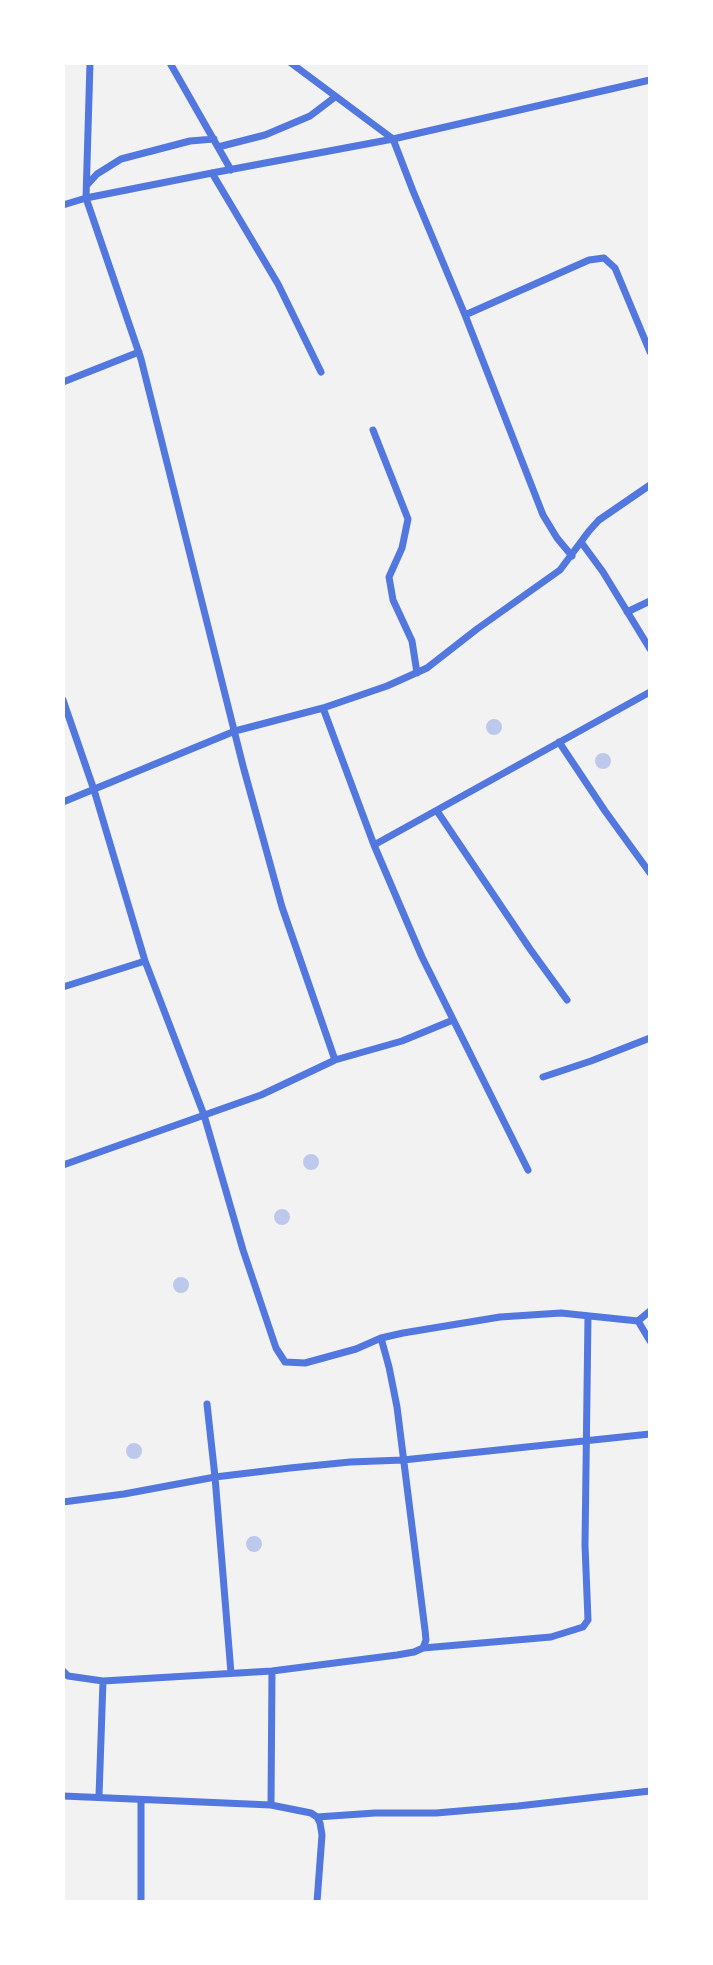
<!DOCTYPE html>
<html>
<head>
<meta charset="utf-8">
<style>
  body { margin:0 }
  #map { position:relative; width:713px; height:1965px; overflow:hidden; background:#f2f2f2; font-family:"DejaVu Sans",sans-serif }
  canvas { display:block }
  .frame { position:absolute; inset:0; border:65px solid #fff; pointer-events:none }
</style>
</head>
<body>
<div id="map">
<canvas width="713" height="1965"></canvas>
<div class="frame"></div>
</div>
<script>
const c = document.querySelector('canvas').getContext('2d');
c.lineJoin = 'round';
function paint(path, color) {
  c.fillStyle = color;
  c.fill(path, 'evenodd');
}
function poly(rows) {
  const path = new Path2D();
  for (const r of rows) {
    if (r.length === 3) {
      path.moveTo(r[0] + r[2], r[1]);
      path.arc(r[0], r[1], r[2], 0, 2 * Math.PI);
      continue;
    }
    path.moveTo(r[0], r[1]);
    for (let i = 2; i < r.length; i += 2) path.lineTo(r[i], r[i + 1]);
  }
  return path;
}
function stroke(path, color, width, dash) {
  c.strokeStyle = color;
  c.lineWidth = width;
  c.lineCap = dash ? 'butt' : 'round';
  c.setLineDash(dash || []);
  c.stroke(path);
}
paint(poly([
  [494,727,8],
  [603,761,8],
  [311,1162,8],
  [282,1217,8],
  [181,1285,8],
  [134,1451,8],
  [254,1544,8]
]), '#bdc9ec');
stroke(poly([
  [90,63,86,198,141,359,243,766,282,907,335,1060],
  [170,63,231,170],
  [291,63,393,139,413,191,465,315,543,515,557,538,572,556],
  [218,147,265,135,310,116,335,97],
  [212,173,278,284,321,372],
  [87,185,97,174,121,159,190,141,214,139],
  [63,205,86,198,212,173,393,139,650,80],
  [465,315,589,260,604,258,615,268,650,352],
  [63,382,139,352],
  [373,430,408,519,402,548,389,577,393,600,412,641,417,673],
  [581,542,603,572,650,649],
  [627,612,650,601],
  [63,700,94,790,145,961,204,1115,243,1250,276,1348,285,1362,305,1363,356,1349,381,1338,403,1333,500,1317,561,1313,638,1321,650,1311],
  [323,708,374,845,422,957,528,1170],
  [559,742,605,811,650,873],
  [63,802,235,731,323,708,387,686,427,668,477,629,560,570,589,531,599,520,650,485],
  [437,811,530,949,567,1000],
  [374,845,650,692],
  [63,987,145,961],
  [543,1077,591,1061,650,1038],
  [63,1165,261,1095,335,1060,402,1041,453,1020],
  [638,1321,650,1341],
  [381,1338,389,1367,397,1407,425,1630,426,1640,423,1648],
  [207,1404,215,1477,231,1673],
  [63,1502,124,1494,215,1477,290,1468,350,1462,403,1460,650,1434],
  [63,1671,68,1676,103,1681,272,1671,397,1655,414,1652,423,1648,551,1637,583,1627,588,1620,585,1545,588,1316],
  [63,1796,271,1805,311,1813,317,1817,375,1813,436,1813,518,1806,650,1791],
  [99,1796,103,1681],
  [271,1805,272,1671],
  [317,1817,320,1823,322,1835,317,1902],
  [141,1902,141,1800]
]), '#5277de', 7);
</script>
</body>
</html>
